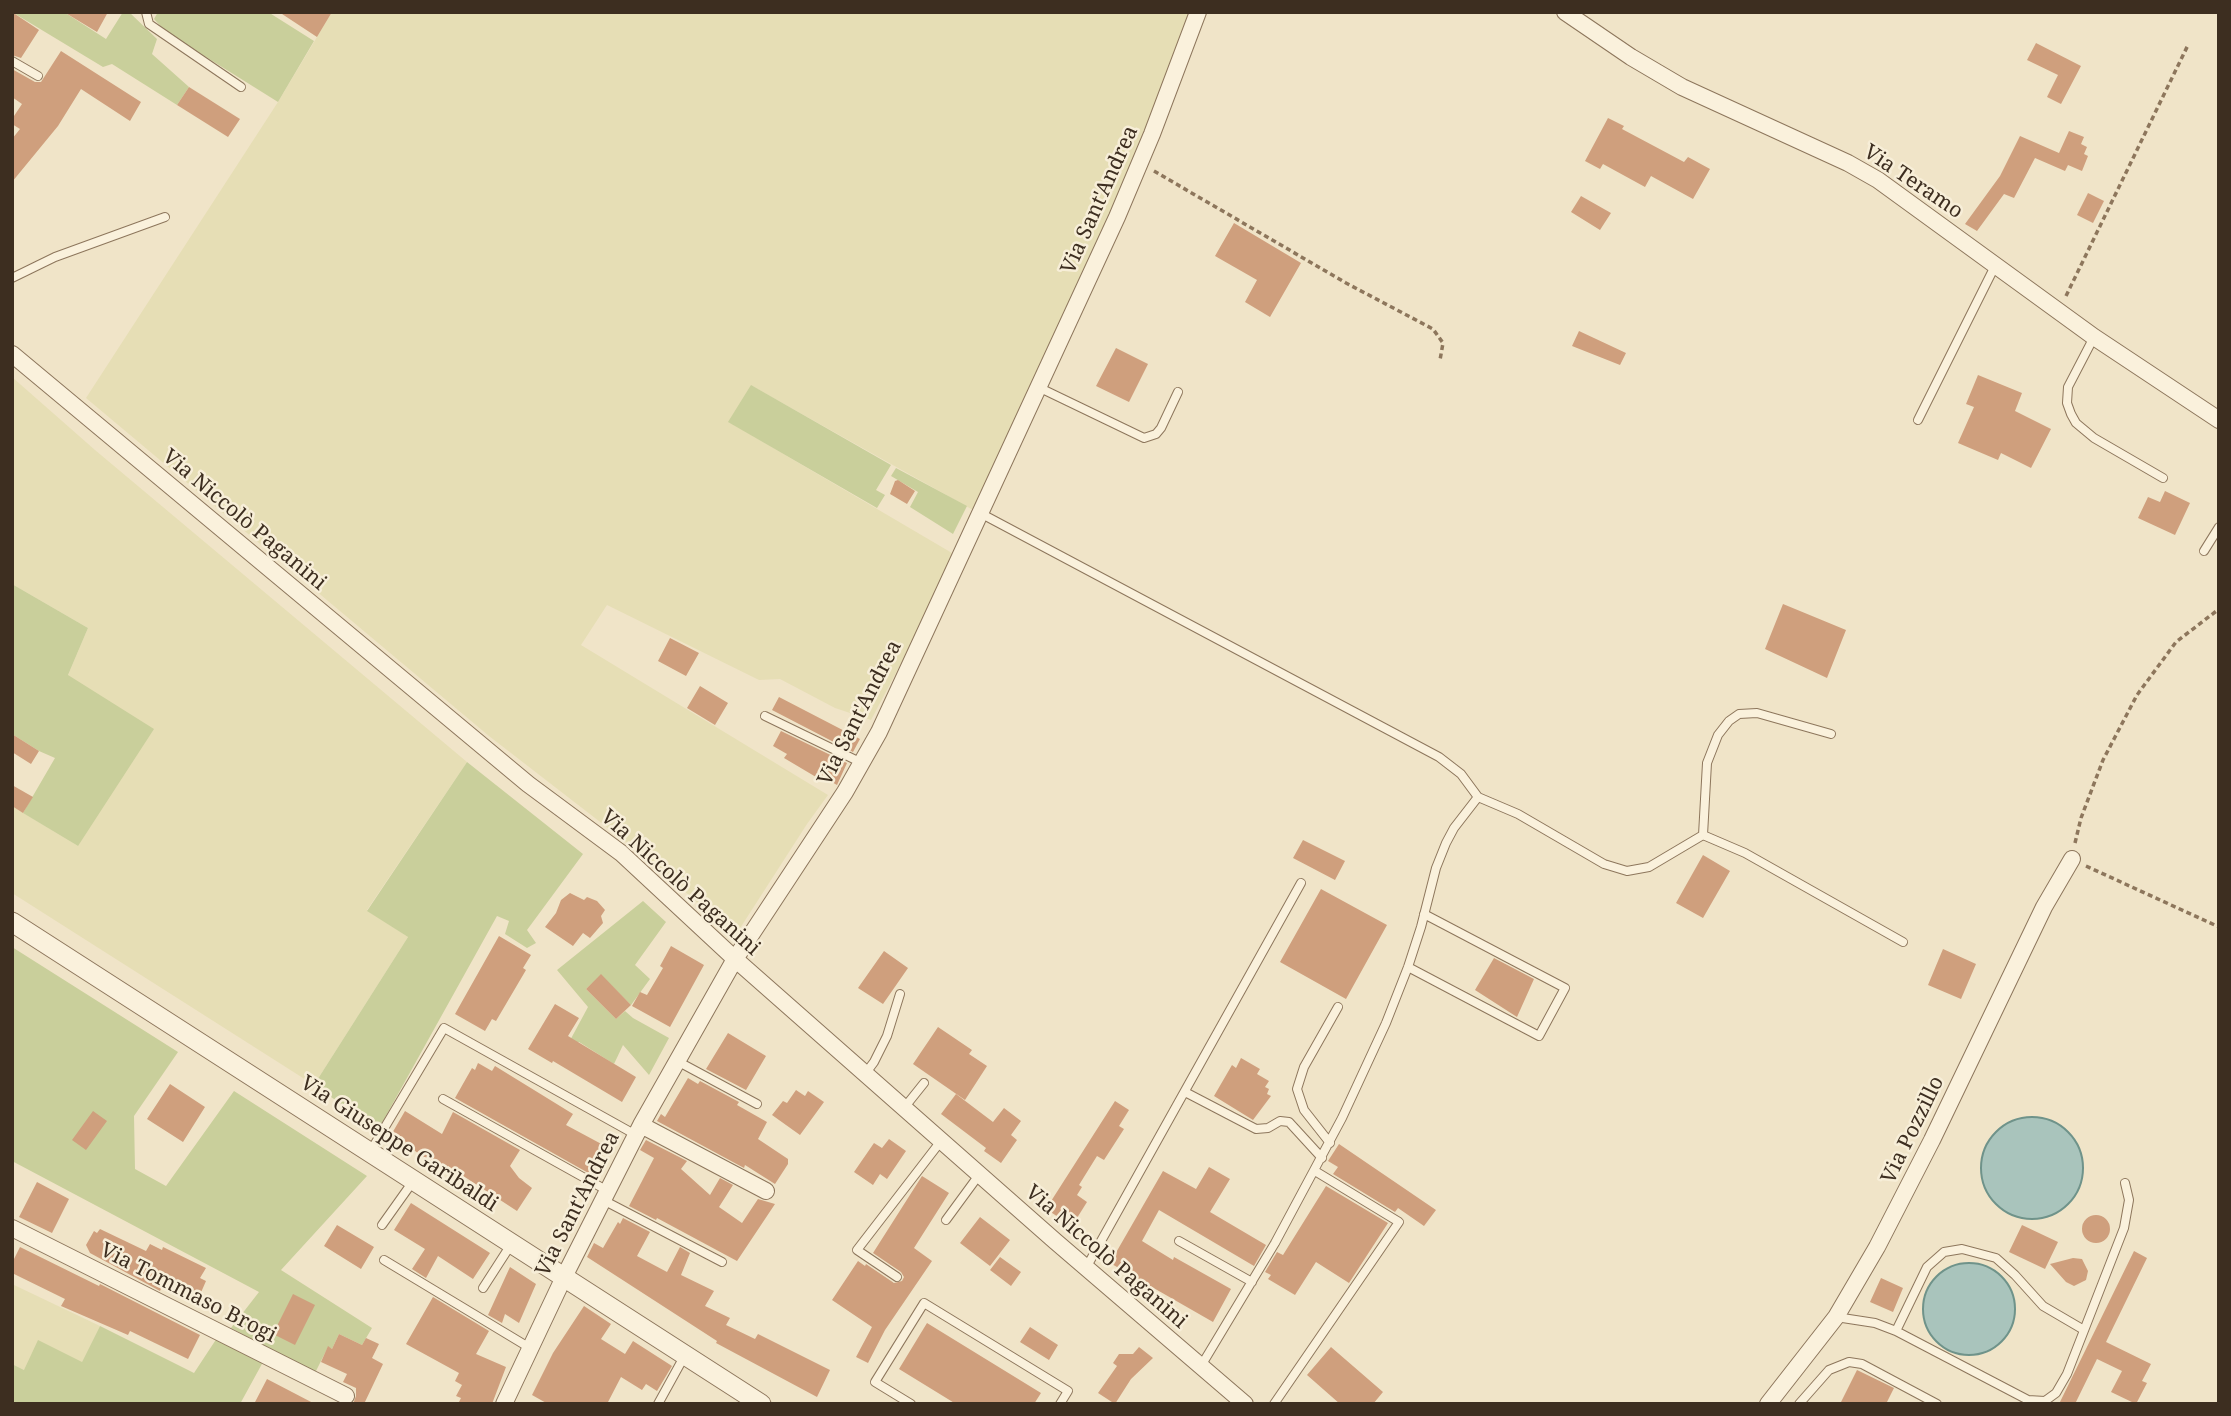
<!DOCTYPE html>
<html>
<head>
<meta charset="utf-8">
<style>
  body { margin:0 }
  #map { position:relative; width:2231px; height:1416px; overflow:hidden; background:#f0e4c8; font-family:"Noto Serif",serif }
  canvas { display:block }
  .frame { position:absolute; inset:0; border:14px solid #3d2e20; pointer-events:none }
</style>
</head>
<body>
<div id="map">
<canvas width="2231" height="1416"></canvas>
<div class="frame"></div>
</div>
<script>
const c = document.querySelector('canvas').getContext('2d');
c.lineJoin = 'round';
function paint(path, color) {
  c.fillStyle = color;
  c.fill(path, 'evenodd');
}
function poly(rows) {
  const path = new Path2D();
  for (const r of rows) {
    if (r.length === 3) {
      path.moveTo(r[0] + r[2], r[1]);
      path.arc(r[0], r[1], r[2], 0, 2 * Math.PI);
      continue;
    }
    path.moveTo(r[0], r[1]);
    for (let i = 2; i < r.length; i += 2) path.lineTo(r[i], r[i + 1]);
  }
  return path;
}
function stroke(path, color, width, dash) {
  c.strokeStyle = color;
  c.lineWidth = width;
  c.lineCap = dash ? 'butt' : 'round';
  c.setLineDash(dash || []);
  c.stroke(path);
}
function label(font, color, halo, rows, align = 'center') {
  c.font = font + ' "Noto Serif",serif';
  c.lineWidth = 5;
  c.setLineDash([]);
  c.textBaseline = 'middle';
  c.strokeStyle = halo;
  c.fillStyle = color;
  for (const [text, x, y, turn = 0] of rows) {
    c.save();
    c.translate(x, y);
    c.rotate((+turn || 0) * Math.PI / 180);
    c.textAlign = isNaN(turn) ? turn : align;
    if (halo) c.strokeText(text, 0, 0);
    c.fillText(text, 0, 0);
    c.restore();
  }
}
paint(poly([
  [332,12,1191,12,1163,90,1121,188,973,510,752,386,729,422,952,553,924,620,871,720,835,708,780,679,759,680,607,605,581,645,828,795,807,824,735,936,648,859,489,736,86,398,278,102],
  [12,377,95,450,467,762,367,910,408,937,314,1085,12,893,12,806,78,846,68,675,88,628,12,584],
  [12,1284,100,1326,82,1362,24,1370,12,1364]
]), '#e6deb5');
paint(poly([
  [12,12,64,12,106,39,123,12,129,12,157,39,152,54,189,87,177,105,112,64,103,67],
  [158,12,268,12,314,41,278,102,166,32,154,19],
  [751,385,891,465,876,490,885,495,877,508,728,422],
  [896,468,967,506,953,534,910,507,918,492,891,476],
  [12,584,88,628,68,675,154,729,78,846,23,813,55,758,39,751,12,734],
  [467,762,583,854,527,930,536,943,527,948,505,934,509,921,497,916,378,1130,314,1085,408,937,367,911],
  [643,901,666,922,635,965,650,979,631,1005,601,975,586,989,616,1019,625,1011,633,1018,669,1038,649,1075,623,1045,614,1064,579,1042,567,1046,588,1007,557,970],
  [12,947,178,1052,134,1116,135,1169,166,1186,234,1091,367,1176,281,1270,372,1328,362,1345,339,1334,332,1349,328,1347,315,1373,231,1328,259,1292,12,1161],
  [100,1326,194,1373,217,1338,263,1362,240,1404,12,1404,12,1364,24,1370,38,1340,82,1362]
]), '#c9cf9b');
const water = poly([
  [2032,1168,51],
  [1969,1309,46]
]);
paint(water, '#a9c4bc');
stroke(water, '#6f938a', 2);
paint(poly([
  [12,12,39,30,21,58,12,55],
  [64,12,108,12,97,32],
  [279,12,332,12,317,37],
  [2036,43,2081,66,2061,104,2047,97,2058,75,2027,60],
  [61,51,141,102,130,121,81,89,58,126,12,182,12,139,20,129,12,124,12,119,22,104,12,97,12,69,35,82,41,82],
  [189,87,240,119,228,137,177,105],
  [1608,118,1624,126,1622,129,1684,162,1688,157,1710,169,1693,199,1651,176,1645,187,1603,164,1600,169,1585,161],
  [2069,131,2084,137,2081,144,2087,147,2084,154,2088,156,2082,171,2068,165,2065,171,2035,158,2014,198,2004,194,1977,231,1965,224,2000,176,2020,136,2059,153],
  [2088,193,2104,201,2093,223,2077,215],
  [1581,196,1611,213,1600,230,1571,212],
  [1234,223,1301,263,1270,317,1245,302,1257,280,1215,256],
  [1579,331,1626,353,1620,365,1572,346],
  [1116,348,1148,364,1129,402,1096,386],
  [1978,375,2022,393,2015,411,2051,429,2031,468,2001,453,1998,460,1958,443,1974,407,1966,404],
  [898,480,915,491,907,504,890,494,895,481],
  [2165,491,2190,503,2175,535,2138,518,2148,497,2160,502],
  [1783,604,1846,630,1827,678,1765,649],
  [670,638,699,653,686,676,658,661],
  [700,686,728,703,715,725,687,708],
  [779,697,860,739,853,752,772,710],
  [781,731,847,763,837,785,818,774,816,777,784,758,787,754,773,746],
  [12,734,39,751,31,764,12,752],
  [12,785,33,797,23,813,12,806],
  [1303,840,1345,861,1335,880,1293,858],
  [1703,855,1730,871,1703,918,1676,903],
  [1321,889,1387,925,1346,999,1280,962],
  [570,893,584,900,587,897,597,901,605,910,601,916,603,923,590,938,583,933,573,946,545,927,556,913,561,900],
  [499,936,531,955,523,968,526,970,496,1021,492,1019,485,1031,455,1014],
  [671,946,704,965,670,1027,632,1006,640,992,647,995,663,968,660,966],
  [1943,949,1976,964,1961,999,1928,985],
  [884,951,908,968,883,1004,858,988],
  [1494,958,1534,979,1517,1017,1475,990],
  [601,974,631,1005,616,1019,586,989],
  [555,1004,579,1018,568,1036,636,1077,622,1102,553,1061,552,1063,528,1049],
  [938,1027,972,1050,969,1054,987,1066,965,1100,913,1064],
  [728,1033,766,1056,746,1090,706,1069],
  [1241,1058,1260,1069,1257,1074,1269,1081,1265,1087,1269,1089,1267,1094,1271,1096,1253,1120,1214,1096,1232,1065,1236,1068],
  [478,1063,492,1071,495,1066,573,1114,566,1125,607,1147,592,1175,455,1098,472,1068,475,1070],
  [688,1078,698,1084,700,1081,739,1102,737,1105,767,1122,758,1139,788,1159,788,1164,775,1184,745,1165,744,1168,657,1121,661,1114,665,1117],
  [170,1084,205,1107,183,1142,147,1119],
  [796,1090,805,1096,808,1091,824,1102,800,1135,772,1115,783,1101,787,1103],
  [956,1094,993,1122,1004,1108,1021,1121,1011,1135,1017,1140,1001,1163,984,1151,986,1148,941,1114],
  [1115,1101,1129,1110,1119,1126,1124,1129,1104,1160,1097,1156,1079,1185,1082,1187,1077,1195,1087,1202,1072,1226,1046,1209],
  [93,1111,107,1121,86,1150,72,1140],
  [405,1111,442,1134,453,1112,520,1150,510,1166,519,1178,532,1188,517,1211,448,1166,445,1171,391,1135],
  [889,1139,906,1151,887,1179,880,1174,873,1185,854,1172,874,1143,882,1148],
  [646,1140,687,1161,681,1169,710,1195,720,1178,733,1185,719,1207,742,1223,758,1199,775,1204,737,1261,657,1218,656,1220,629,1206,654,1158,640,1150],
  [1339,1144,1436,1210,1424,1226,1398,1208,1395,1212,1333,1174,1338,1167,1328,1161],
  [1209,1167,1230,1179,1210,1212,1266,1245,1254,1266,1159,1210,1142,1241,1173,1260,1174,1257,1231,1289,1213,1322,1110,1263,1163,1171,1196,1189],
  [922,1176,949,1193,914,1248,932,1261,885,1330,868,1363,856,1357,872,1327,832,1300,858,1261,865,1266,866,1264,894,1283,902,1281,904,1277,901,1272,873,1253],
  [37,1182,69,1199,52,1233,19,1217],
  [1326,1186,1388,1223,1349,1283,1316,1262,1295,1295,1268,1279,1271,1275,1265,1272,1277,1252,1283,1255],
  [411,1203,490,1253,473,1279,438,1256,426,1278,412,1269,425,1249,394,1230],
  [2096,1229,14],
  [980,1217,1010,1240,990,1266,960,1243],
  [623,1218,650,1232,637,1256,667,1272,680,1247,690,1253,681,1275,714,1291,705,1306,730,1318,726,1325,755,1339,758,1334,830,1370,817,1397,716,1343,717,1341,587,1257,594,1243,603,1248,618,1222,620,1224],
  [337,1225,374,1247,361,1269,324,1246],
  [2022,1225,2058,1242,2045,1269,2009,1252],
  [100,1229,146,1251,150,1244,162,1250,163,1247,206,1268,200,1278,206,1281,199,1297,165,1280,160,1291,90,1253,86,1245,94,1231,97,1233],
  [20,1247,99,1286,100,1284,200,1335,188,1359,130,1331,128,1335,61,1306,65,1299,12,1273,12,1263],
  [2134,1251,2147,1258,2106,1342,2151,1364,2142,1381,2147,1383,2136,1404,2111,1392,2122,1371,2097,1359,2075,1404,2059,1404],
  [1000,1257,1021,1272,1011,1286,990,1270],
  [2073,1258,2082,1259,2088,1271,2086,1280,2074,1286,2066,1282,2050,1264],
  [510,1267,536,1284,519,1323,505,1314,502,1323,488,1315],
  [1881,1278,1903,1288,1893,1312,1870,1302],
  [293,1294,315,1305,295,1345,273,1334],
  [433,1297,489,1331,476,1354,506,1367,492,1404,458,1404,461,1398,456,1396,462,1385,455,1381,459,1373,406,1344],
  [584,1306,611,1324,601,1339,625,1354,633,1341,672,1366,657,1391,646,1384,642,1390,621,1377,607,1404,548,1404,532,1395,553,1353],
  [927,1323,1041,1393,1034,1404,956,1404,899,1369],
  [1030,1327,1058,1345,1049,1360,1020,1342],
  [339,1334,362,1345,366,1338,379,1344,372,1358,383,1364,364,1404,353,1404,356,1396,356,1388,343,1382,347,1374,321,1362,328,1346,332,1349],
  [1139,1347,1153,1358,1131,1379,1115,1404,1098,1393,1117,1366,1113,1363,1119,1354,1133,1354],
  [1331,1347,1383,1392,1373,1404,1340,1404,1307,1375],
  [1857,1370,1894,1388,1886,1404,1840,1404],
  [267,1379,315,1404,254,1404]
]), '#cf9f7d');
const service = poly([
  [146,12,149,24,241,87],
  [12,61,38,76],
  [12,278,55,257,165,217],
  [2094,337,2068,387,2067,403,2071,414,2076,423,2094,438,2163,478],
  [1038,387,1144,438,1156,434,1161,428,1178,392],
  [1918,420,1996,264],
  [980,513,1439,757,1461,774,1478,797,1454,828,1446,843,1436,868,1421,927,1408,967,1386,1023,1342,1118,1275,1243,1201,1366],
  [2204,551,2219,527],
  [765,716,862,763],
  [1478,797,1518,814,1604,864,1627,871,1649,867,1703,835,1745,853,1903,942],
  [1703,835,1707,763,1718,735,1729,721,1739,714,1757,713,1831,734],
  [1408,967,1539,1036,1565,988,1424,914],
  [677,1061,757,1104],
  [865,1074,874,1062,887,1036,900,994],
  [1185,1092,1256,1129,1268,1128,1280,1121,1289,1122,1322,1158],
  [443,1099,608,1191],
  [904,1108,924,1083],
  [1330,1143,1304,1110,1297,1089,1304,1067,1338,1007],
  [370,1152,444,1028,636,1135],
  [603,1200,722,1262],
  [946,1220,979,1175],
  [382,1225,414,1180],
  [1179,1241,1252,1282],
  [384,1260,530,1348],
  [1086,1268,1301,883],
  [897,1277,857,1250,941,1141],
  [483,1288,512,1243],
  [1836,1317,1875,1323,1896,1331,2028,1400,2045,1401,2056,1393,2067,1374,2124,1228,2129,1200,2125,1183],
  [1896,1331,1927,1267,1944,1252,1962,1249,1996,1258,2015,1275,2043,1306,2084,1330],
  [658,1404,685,1355],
  [911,1404,875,1382,924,1303,1068,1391,1060,1404],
  [1274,1404,1399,1222,1315,1171],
  [1799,1404,1829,1370,1849,1362,1862,1364,1937,1404]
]);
const minor = poly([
  [1565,12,1631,57,1682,87,1848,163,1878,180,2094,337,2219,420],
  [12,354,528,784,621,853,735,959,1055,1241,1245,1404],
  [641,1125,766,1191],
  [12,1228,346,1396],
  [504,1404,564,1277,641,1125,735,959,845,792,879,732,1117,217,1152,134,1198,12],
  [1768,1404,1836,1317,1877,1247,1932,1140,2044,907,2072,859]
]);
const tertiary = poly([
  [12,922,761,1404]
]);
stroke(service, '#8d765c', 10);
stroke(minor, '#8d765c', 18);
stroke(tertiary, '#8d765c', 21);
stroke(poly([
  [1154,171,1346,283,1433,329,1443,343,1440,360],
  [2066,296,2188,45],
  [2075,843,2081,818,2103,760,2137,695,2176,642,2219,609],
  [2086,866,2219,927]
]), '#8d765c', 3.5, [5, 3.5]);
stroke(service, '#faf1dc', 8);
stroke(minor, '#faf1dc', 16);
stroke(tertiary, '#faf1dc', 19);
label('21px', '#3d2e20', '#f7eed8', [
  ["Via Teramo",1913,182,34],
  ["Via Sant'Andrea",1100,200,-66],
  ["Via Niccolò Paganini",244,520,40],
  ["Via Sant'Andrea",860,713,-63],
  ["Via Niccolò Paganini",680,883,42],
  ["Via Pozzillo",1913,1130,-64],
  ["Via Giuseppe Garibaldi",399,1144,33],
  ["Via Sant'Andrea",578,1204,-63],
  ["Via Niccolò Paganini",1106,1257,41],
  ["Via Tommaso Brogi",188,1293,27]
]);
</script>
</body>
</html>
